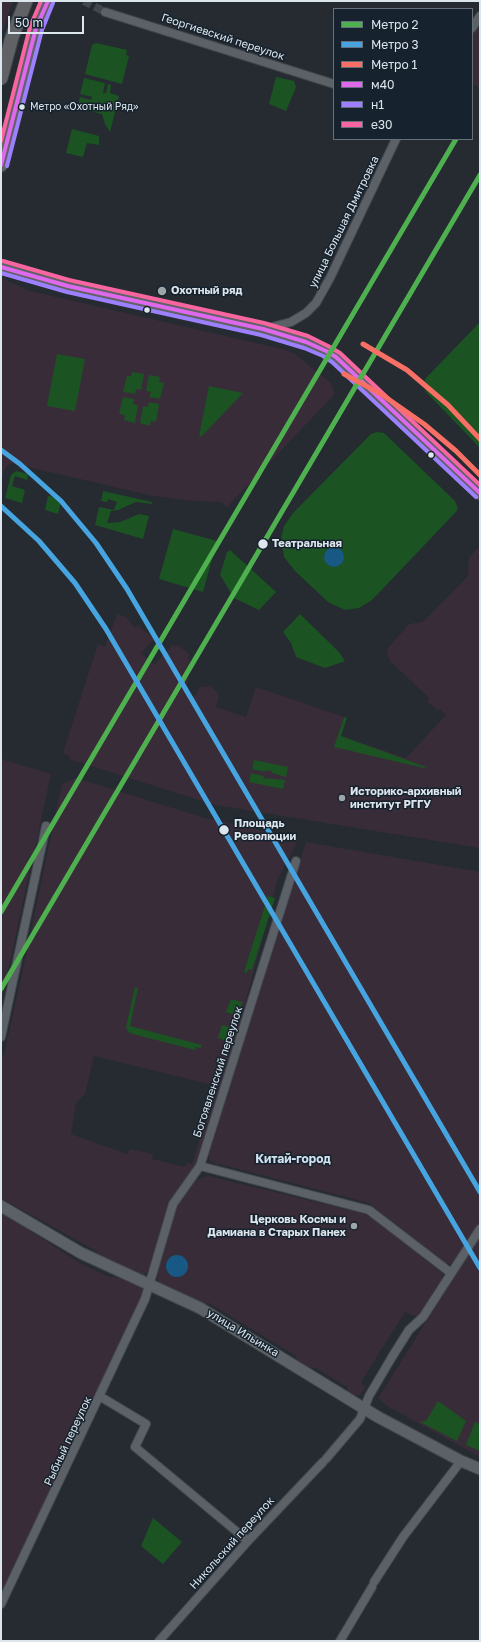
<!DOCTYPE html>
<html>
<head>
<meta charset="utf-8">
<style>
  body { margin:0 }
  #map { position:relative; width:481px; height:1642px; overflow:hidden; background:#252b31; font-family:"Golos Text",sans-serif }
  canvas { display:block }
  .frame { position:absolute; inset:0; border:2px solid #dde6ed; pointer-events:none }
  .legend { position:absolute; left:333px; top:8px; width:140px; height:132px; box-sizing:border-box; background:#16222d; border:1px solid #66707a; margin:0; padding:5px 7px; list-style:none; font-size:12px; color:#dde6ed }
  .legend li { display:flex; align-items:center; gap:8px; height:20px }
  .legend b { width:20px; border:1px solid #66707a }
  .scale { position:absolute; left:8px; top:16px; width:76px; height:18px; box-sizing:border-box; border:2px solid #dde6ed; border-top:0; padding-left:5px; font-size:12px; line-height:14px; white-space:nowrap; color:#dde6ed; -webkit-text-stroke:3px #16222d; paint-order:stroke }
</style>
</head>
<body>
<div id="map">
<canvas width="481" height="1642"></canvas>
<div class="frame"></div>
<ul class="legend">
<li><b style="height:5px;background:#4fb04f"></b>Метро 2</li>
<li><b style="height:5px;background:#46a5e0"></b>Метро 3</li>
<li><b style="height:5px;background:#f87065"></b>Метро 1</li>
<li><b style="height:5px;background:#df69ed"></b>м40</li>
<li><b style="height:5px;background:#9d80ff"></b>н1</li>
<li><b style="height:5px;background:#f965a0"></b>е30</li>
</ul>
<div class="scale">50 m</div>
</div>
<script>
const c = document.querySelector('canvas').getContext('2d');
c.lineJoin = 'round';
function paint(path, color) {
  c.fillStyle = color;
  c.fill(path, 'evenodd');
}
function poly(rows) {
  const path = new Path2D();
  for (const r of rows) {
    if (r.length === 3) {
      path.moveTo(r[0] + r[2], r[1]);
      path.arc(r[0], r[1], r[2], 0, 2 * Math.PI);
      continue;
    }
    path.moveTo(r[0], r[1]);
    for (let i = 2; i < r.length; i += 2) path.lineTo(r[i], r[i + 1]);
  }
  return path;
}
function stroke(path, color, width, dash) {
  c.strokeStyle = color;
  c.lineWidth = width;
  c.lineCap = dash ? 'butt' : 'round';
  c.setLineDash(dash || []);
  c.stroke(path);
}
function label(font, color, halo, rows, align = 'center') {
  c.font = font + ' "Golos Text",sans-serif';
  c.lineWidth = 3;
  c.setLineDash([]);
  c.textBaseline = 'middle';
  c.strokeStyle = halo;
  c.fillStyle = color;
  for (const [text, x, y, turn = 0] of rows) {
    c.save();
    c.translate(x, y);
    c.rotate((+turn || 0) * Math.PI / 180);
    c.textAlign = isNaN(turn) ? turn : align;
    if (halo) c.strokeText(text, 0, 0);
    c.fillText(text, 0, 0);
    c.restore();
  }
}
paint(poly([
  [1,1,13,1,1,35],
  [480,21,480,88,472,83,472,33],
  [1,278,30,291,286,350,295,354,331,383,335,394,227,507,221,502,192,501,153,496,11,463,5,468,1,481],
  [480,546,480,848,215,805,69,759,70,756,63,753,98,644,105,647,117,614,126,617,135,628,138,625,154,639,141,653,154,665,173,645,176,647,178,645,190,655,187,658,190,660,186,694,194,697,200,687,210,686,218,693,219,697,216,707,246,717,256,687,347,718,341,736,406,758,446,715,440,709,438,711,433,706,427,701,429,698,390,661,387,653,388,648,409,624,423,622,468,576,469,557],
  [1,759,51,774,34,852,28,858,31,865,1,1004],
  [76,778,205,818,299,839,278,878,233,1050,197,1159,192,1172,168,1206,150,1267,146,1273,142,1276,98,1256,96,1251,1,1198,1,1057,2,1055,4,1055,30,937,37,937,37,933,31,930,62,784],
  [94,1056,217,1086,192,1164,187,1163,185,1167,152,1159,153,1154,130,1149,127,1154,71,1134,76,1103,85,1094],
  [306,842,480,872,480,1221,454,1261,450,1264,445,1263,369,1203,219,1164,217,1165,209,1160,208,1152],
  [209,1176,365,1214,375,1220,442,1273,442,1279,419,1314,415,1316,405,1312,361,1382,365,1388,360,1395,353,1395,347,1391,347,1387,314,1367,310,1369,297,1361,296,1356,209,1303,203,1304,159,1283,157,1278,158,1269,173,1214,180,1200,196,1181,203,1177],
  [1,1213,27,1225,30,1231,80,1263,109,1277,116,1277,146,1289,1,1597],
  [480,1236,480,1457,387,1406,378,1398]
]), '#382c38');
paint(poly([
  [96,43,127,50,126,55,129,56,122,84,85,74,92,45],
  [276,77,294,81,296,87,286,111,269,104],
  [84,78,105,83,103,93,106,93,108,84,111,85,110,93,119,96,110,132,105,124,102,114,77,108,80,97,91,100,92,97,80,94],
  [72,129,99,136,99,145,87,143,83,157,66,153],
  [480,322,480,448,426,392,423,385,426,378],
  [57,354,85,359,75,411,47,406],
  [132,372,144,374,141,390,136,389,135,394,123,392,127,376,131,376],
  [149,375,160,377,159,382,164,383,160,399,149,397,151,392,146,391],
  [209,386,243,393,201,437,199,436],
  [123,397,134,399,133,404,138,405,135,423,124,420,125,415,119,414],
  [149,402,159,404,156,422,151,421,150,426,140,423,143,406,148,407],
  [377,432,384,433,455,501,458,509,454,514,372,600,359,608,345,610,328,602,295,571,284,557,281,538,284,526,293,513,371,434],
  [16,471,28,474,27,480,15,476,12,486,25,490,22,503,5,498,11,475],
  [103,491,152,502,152,504,136,502,118,510,111,511,107,523,120,522,139,514,149,516,143,539,95,525,99,507,114,510,117,502,108,499,107,502,101,501],
  [48,496,62,498,58,514,45,510],
  [173,529,217,541,203,592,159,579],
  [230,550,276,592,259,610,234,598,220,575,227,552],
  [300,614,339,652,345,661,325,668,296,657,291,643,283,632],
  [344,717,347,718,341,736,426,767,424,768,334,747],
  [254,760,288,767,286,777,272,773,272,771,265,770,265,772,252,769],
  [251,773,264,776,263,778,285,780,283,789,249,782],
  [268,896,275,898,252,970,248,969,247,973,244,972],
  [135,987,138,988,130,1026,202,1045,201,1048,195,1047,195,1050,129,1033,126,1027],
  [231,999,242,1002,238,1016,226,1012],
  [222,1025,233,1028,229,1042,218,1038],
  [438,1401,466,1421,457,1441,420,1422,426,1421],
  [475,1422,480,1424,480,1451,466,1445],
  [153,1518,182,1542,163,1564,141,1546]
]), '#1b5323');
paint(poly([
  [334,557,10],
  [177,1266,11]
]), '#185885');
stroke(poly([
  [84,1,105,12]
]), '#41474d', 8, [8, 4]);
const minor = poly([
  [105,12,334,84],
  [472,28,480,16],
  [268,328,291,322,306,313,316,303,330,278,396,139],
  [1,1037,46,826],
  [200,1166,369,1210,451,1273],
  [101,1397,146,1424,135,1447,248,1541],
  [326,1459,360,1419,369,1396,392,1357,409,1330,423,1317,480,1229],
  [374,1582,403,1537,461,1461],
  [1,1604,145,1299,173,1204,200,1166,296,861],
  [159,1641,248,1541,323,1462],
  [340,1641,372,1587]
]);
const tertiary = poly([
  [1,1206,81,1253,200,1308,378,1417,461,1461,480,1469]
]);
const primary = poly([
  [1,78,12,37,26,1],
  [1,165,36,28,48,1],
  [1,267,68,286,263,329,306,342,326,351,336,357,480,493]
]);
stroke(minor, '#40464b', 10);
stroke(tertiary, '#40464b', 13);
stroke(primary, '#40464b', 15);
stroke(minor, '#5b6166', 8);
stroke(tertiary, '#5b6166', 11);
stroke(primary, '#606265', 13);
stroke(poly([
  [1,165,36,28,48,1],
  [1,267,68,286,263,329,306,342,326,351,336,357,480,493]
]), '#df69ed', 4);
stroke(poly([
  [7,166,42,30,53,3],
  [1,273,67,292,261,335,304,348,323,356,332,362,476,497]
]), '#9d80ff', 4);
stroke(poly([
  [1,141,30,27,41,1],
  [3,261,69,280,264,323,308,336,328,346,340,353,480,485]
]), '#f965a0', 4);
stroke(poly([
  [1,912,456,139],
  [1,989,480,175]
]), '#4fb04f', 5);
stroke(poly([
  [1,450,20,464,61,501,96,543,127,589,480,1192],
  [1,506,39,541,75,583,106,629,480,1268]
]), '#46a5e0', 5);
stroke(poly([
  [363,344,407,370,448,405,480,439],
  [344,374,381,394,424,424,456,451,480,475]
]), '#f87065', 5);
for (const [x, y, r, color] of [
  [22,107,3.5,"#dde6ed"],
  [162,291,5,"#9da5ab"],
  [147,310,3.5,"#dde6ed"],
  [431,455,3.5,"#dde6ed"],
  [263,544,5.5,"#dde6ed"],
  [342,798,4,"#9da5ab"],
  [224,830,5.5,"#dde6ed"],
  [354,1226,4,"#9da5ab"]
]) {
  const dot = new Path2D();
  dot.arc(x, y, r, 0, 2 * Math.PI);
  c.fillStyle = color;
  c.fill(dot);
  stroke(dot, '#16222d', 1.5);
}
label('10px', '#dde6ed', '#16222d', [
  ["Метро «Охотный Ряд»",30,107]
], 'left');
label('11px', '#dde6ed', '#16222d', [
  ["Георгиевский переулок",223,37,18],
  ["улица Большая Дмитровка",344,222,-64],
  ["Богоявленский переулок",218,1072,-72],
  ["улица Ильинка",243,1333,31],
  ["Рыбный переулок",68,1441,-65],
  ["Никольский переулок",232,1543,-48]
]);
label('bold 11px', '#dde6ed', '#16222d', [
  ["Охотный ряд",171,291],
  ["Историко-архивный",350,792],
  ["институт РГГУ",350,805],
  ["Церковь Космы и",346,1220,"right"],
  ["Дамиана в Старых Панех",346,1233,"right"]
], 'left');
label('bold 11px', '#dde6ed', '#16222d', [
  ["Театральная",272,544],
  ["Площадь",234,824],
  ["Революции",234,837]
], 'left');
label('bold 12px', '#d0e1ef', '#16222d', [
  ["Китай-город",293,1159]
]);
</script>
</body>
</html>
